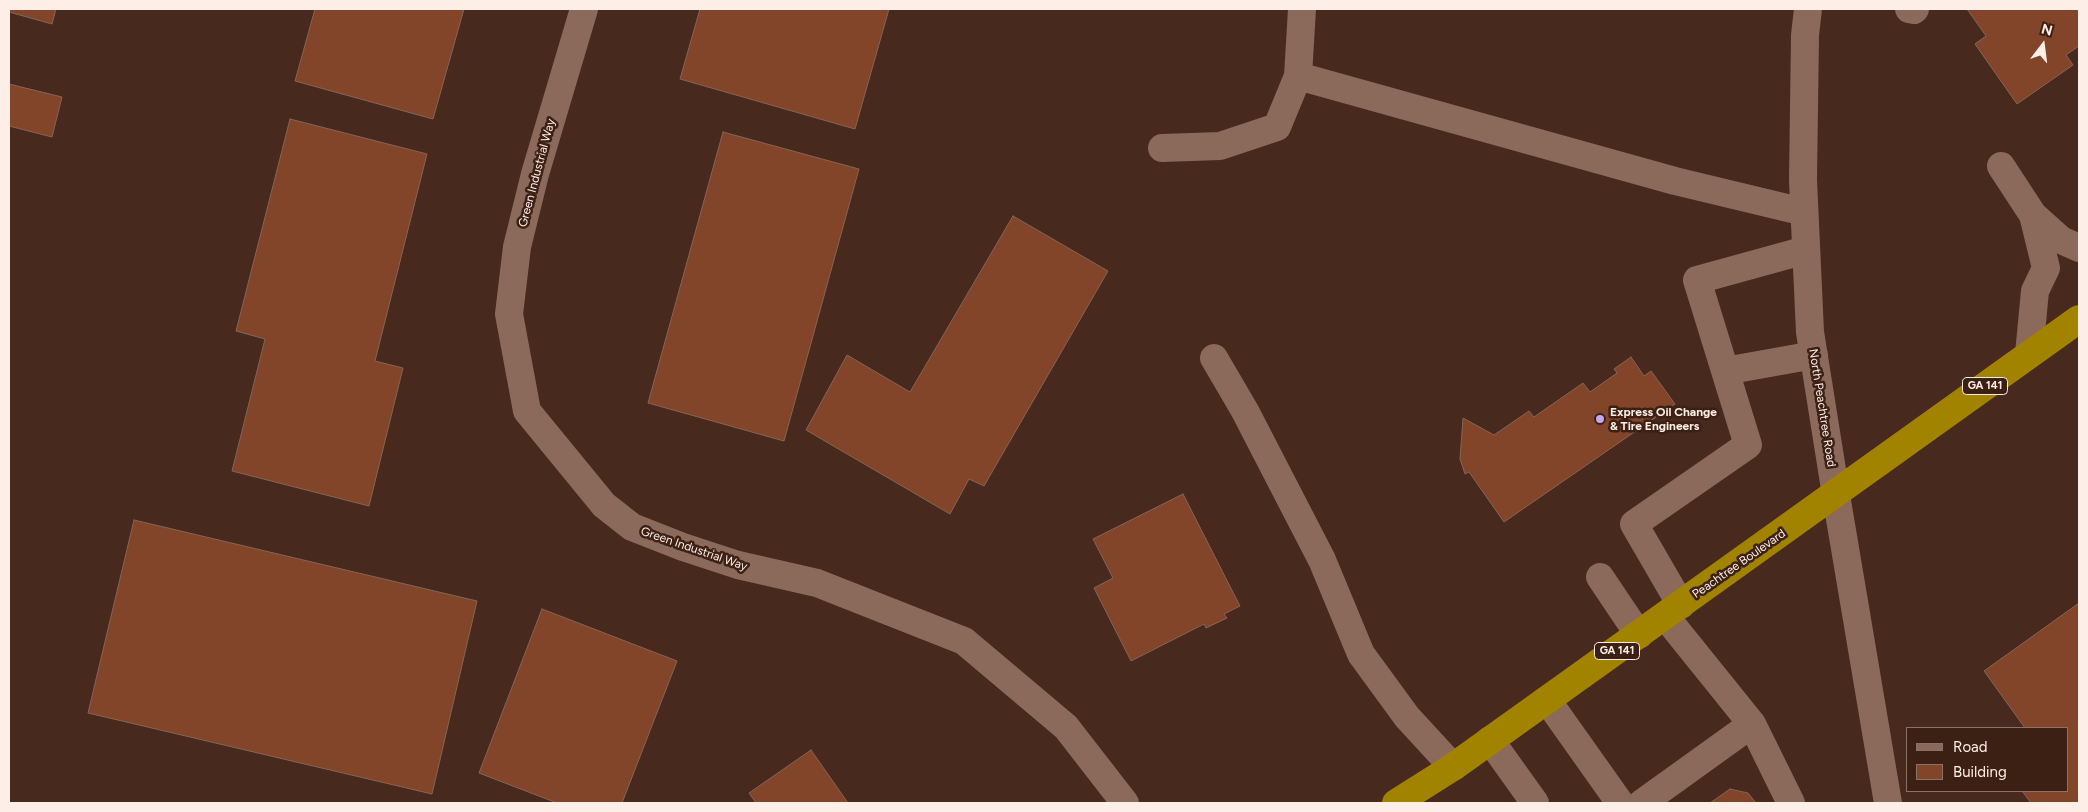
<!DOCTYPE html>
<html>
<head>
<meta charset="utf-8">
<style>
  body { margin:0 }
  #map { position:relative; width:2088px; height:812px; overflow:hidden; background:#472a1d; font-family:Figtree,sans-serif }
  canvas { display:block }
  .frame { position:absolute; inset:0; border:10px solid #feeee8; pointer-events:none }
  .legend { position:absolute; left:1906px; top:727px; width:162px; height:65px; box-sizing:border-box; background:#3c2014; border:1px solid #8a7269; margin:0; padding:6px 9px; list-style:none; font-size:15px; color:#feeee8 }
  .legend li { display:flex; align-items:center; gap:10px; height:25px }
  .legend b { width:25px; border:1px solid #8a7269 }
  .north { position:absolute; left:2018px; top:20px; width:50px; height:50px; -webkit-text-stroke:4px #3c2014; paint-order:stroke; rotate:15deg; font-size:14px; font-weight:700; line-height:20px; text-align:center; color:#feeee8 }
  .north::after { content:''; display:block; margin:auto; width:18px; height:22px; background:#feeee8; clip-path:polygon(50% 0,100% 100%,50% 72%,0 100%) }
</style>
</head>
<body>
<div id="map">
<canvas width="2088" height="812"></canvas>
<div class="frame"></div>
<ul class="legend">
<li><b style="height:6px;background:#8b695b"></b>Road</li>
<li><b style="height:14px;background:#834529"></b>Building</li>
</ul>
<div class="north">N</div>
</div>
<script>
const c = document.querySelector('canvas').getContext('2d');
c.lineJoin = 'round';
function paint(path, color) {
  c.fillStyle = color;
  c.fill(path, 'evenodd');
}
function poly(rows) {
  const path = new Path2D();
  for (const r of rows) {
    path.moveTo(r[0], r[1]);
    for (let i = 2; i < r.length; i += 2) path.lineTo(r[i], r[i + 1]);
  }
  return path;
}
function stroke(path, color, width, dash) {
  c.strokeStyle = color;
  c.lineWidth = width;
  c.lineCap = dash ? 'butt' : 'round';
  c.setLineDash(dash || []);
  c.stroke(path);
}
function label(font, color, halo, rows, align = 'center') {
  c.font = font + ' Figtree,sans-serif';
  c.lineWidth = 5;
  c.setLineDash([]);
  c.textBaseline = 'middle';
  c.strokeStyle = halo;
  c.fillStyle = color;
  for (const [text, x, y, turn = 0] of rows) {
    c.save();
    c.translate(x, y);
    c.rotate((+turn || 0) * Math.PI / 180);
    c.textAlign = isNaN(turn) ? turn : align;
    if (halo) c.strokeText(text, 0, 0);
    c.fillText(text, 0, 0);
    c.restore();
  }
}
const building = poly([
  [9,9,56,9,52,24,9,12,9,9],
  [315,9,464,9,433,119,295,81,315,9],
  [700,9,889,9,855,129,680,79,700,9],
  [1967,9,2079,9,2079,46,2066,55,2073,65,2017,104,1975,44,1986,36,1967,9],
  [9,84,62,97,52,137,9,126,9,84],
  [290,119,427,154,375,361,403,368,369,506,232,471,265,339,236,331,290,119],
  [723,132,859,169,784,441,648,403,723,132],
  [1013,216,1108,271,984,486,969,479,950,514,806,430,847,355,910,392,1013,216],
  [1631,357,1644,376,1651,371,1675,404,1504,522,1469,472,1465,474,1460,459,1463,418,1494,435,1529,411,1534,417,1583,383,1590,392,1617,373,1614,369,1631,357],
  [1183,494,1240,606,1224,614,1227,618,1206,628,1204,624,1131,661,1094,588,1113,578,1093,539,1183,494],
  [134,520,477,601,432,794,88,713,134,520],
  [2079,603,2079,803,2031,803,2022,791,2067,791,2067,728,2025,728,1984,671,2079,603],
  [542,609,677,661,622,803,557,803,479,773,542,609],
  [811,750,848,803,756,803,749,793,811,750],
  [1730,789,1748,793,1756,803,1710,803,1730,789]
]);
paint(building, '#834529');
stroke(building, '#866456', 1);
stroke(poly([
  [584,9,535,174,517,247,509,314,527,411,604,505,632,527,683,547,738,565,817,583,964,641,1066,727,1125,803],
  [1808,9,1805,35,1803,180,1810,332,1836,495,1888,803],
  [1909,9,1914,10,1915,9],
  [1298,76,1675,181,1804,212],
  [1162,148,1220,146,1277,127,1298,76,1302,9],
  [2001,166,2033,215,2061,240,2079,248],
  [2029,354,2035,291,2046,268,2033,215],
  [1214,358,1245,411,1322,560,1361,654,1407,717,1453,767],
  [1725,371,1814,355],
  [1600,577,1639,635],
  [1681,605,1634,524,1748,445,1697,280,1806,250],
  [1665,616,1752,724,1791,803],
  [1547,700,1620,803],
  [1490,740,1535,803],
  [1642,803,1752,724]
]), '#8b695b', 28);
stroke(poly([
  [1396,803,1453,767,2079,319]
]), '#a18300', 28);
for (const [x, y, r, color] of [
  [1600,419,5,"#c3a7f2"]
]) {
  const dot = new Path2D();
  dot.arc(x, y, r, 0, 2 * Math.PI);
  c.fillStyle = color;
  c.fill(dot);
  stroke(dot, '#3c2014', 2);
}
for (const [x, y, w] of [
  [1985,386,45],
  [1617,651,45]
]) {
  const box = new Path2D();
  box.roundRect(x - w / 2, y - 8.5, w, 17, 4);
  c.fillStyle = '#3c2014';
  c.fill(box);
  stroke(box, '#feeee8', 1);
}
label('bold 11px', '#feeee8', null, [
  ["GA 141",1985,386],
  ["GA 141",1617,651]
]);
label('12px', '#feeee8', '#3c2014', [
  ["Green Industrial Way",537,173,-75],
  ["North Peachtree Road",1822,408,81],
  ["Green Industrial Way",694,549,19],
  ["Peachtree Boulevard",1739,564,-35]
]);
label('bold 12px', '#feeee8', '#3c2014', [
  ["Express Oil Change",1610,412],
  ["& Tire Engineers",1610,426]
], 'left');
</script>
</body>
</html>
